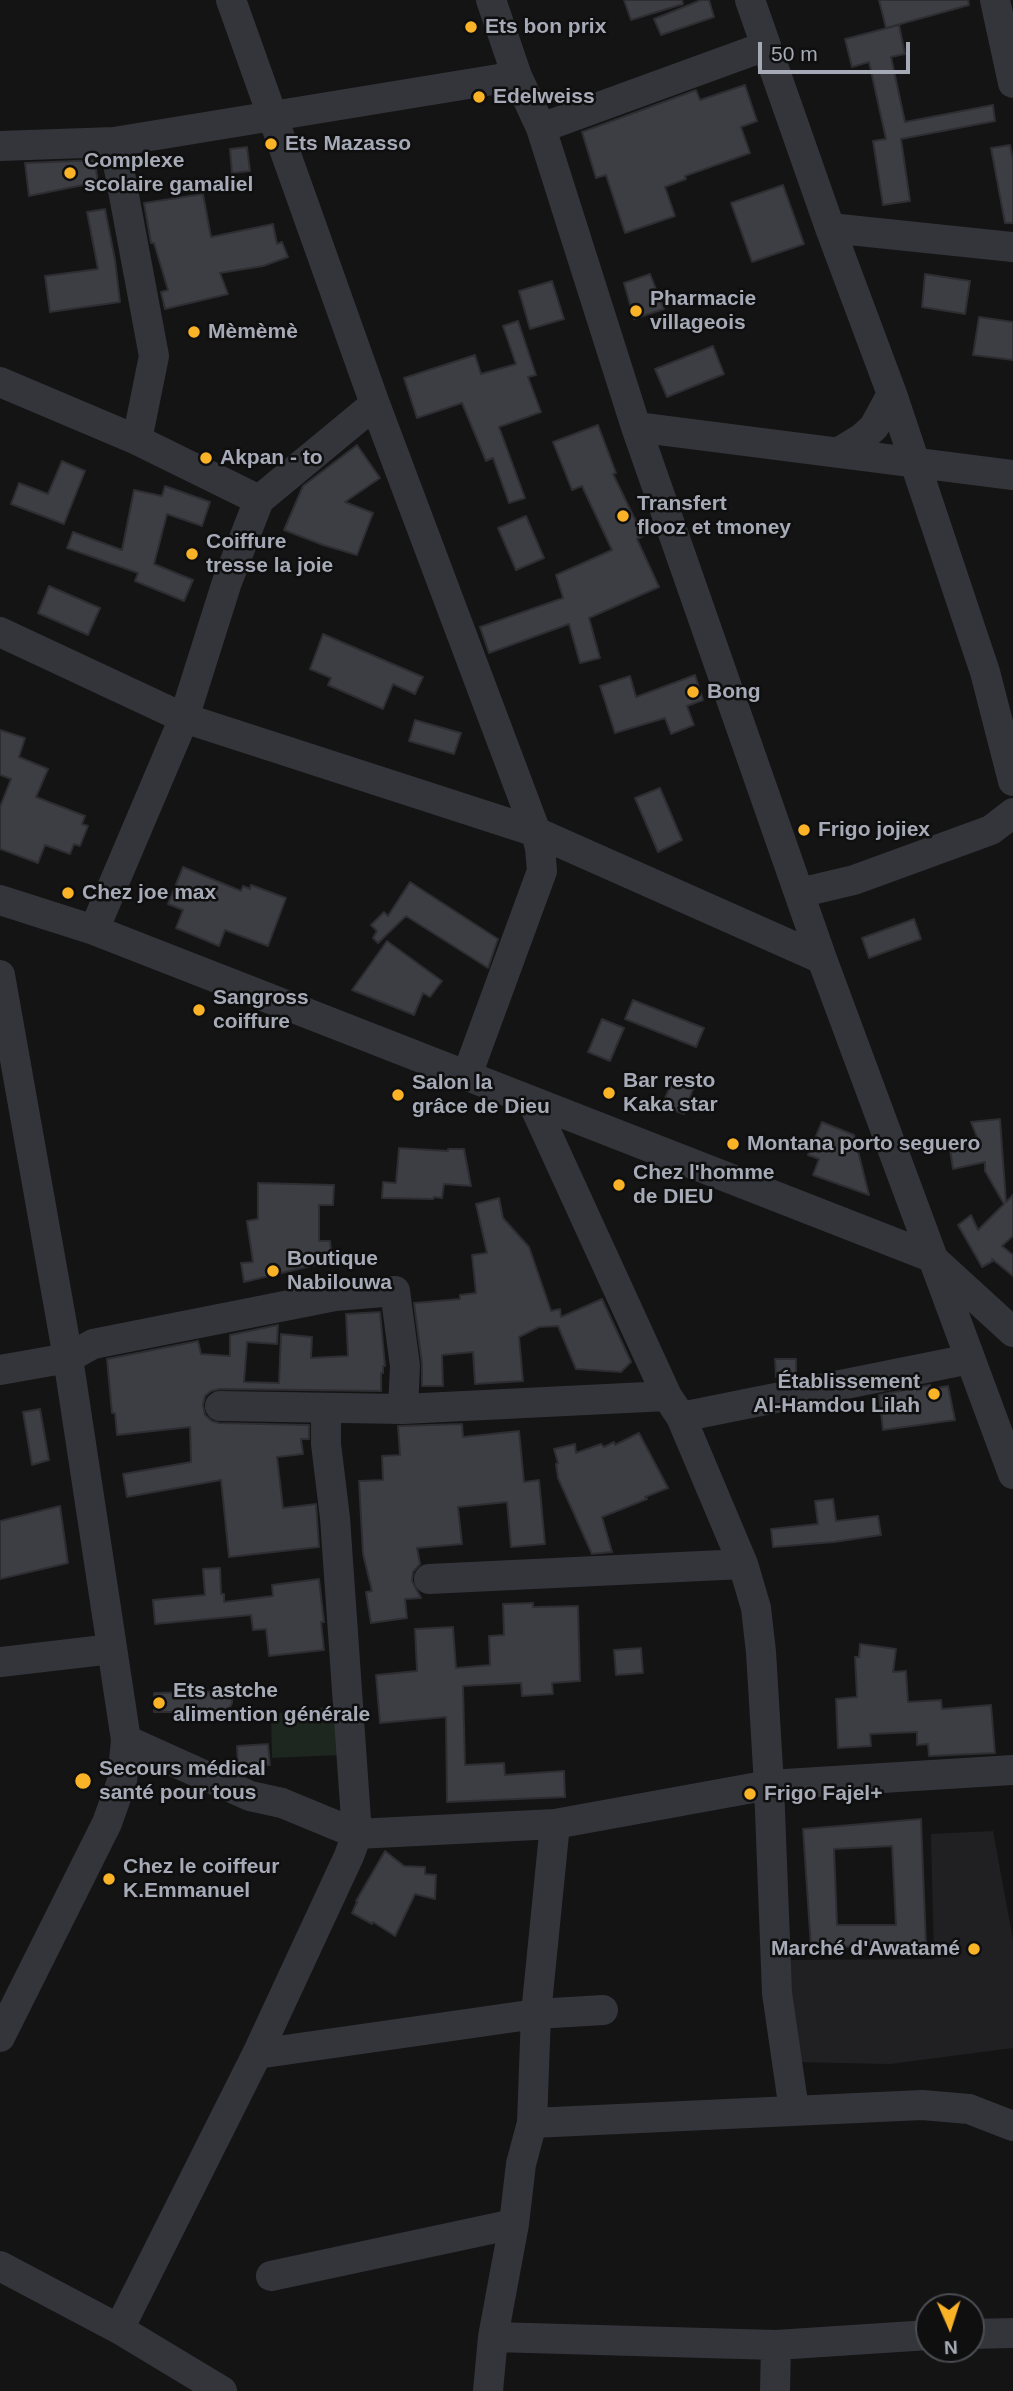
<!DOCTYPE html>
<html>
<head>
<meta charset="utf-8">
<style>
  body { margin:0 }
  #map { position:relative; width:1013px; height:2391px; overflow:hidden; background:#141415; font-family:Arial,sans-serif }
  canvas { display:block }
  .north { position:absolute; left:915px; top:2293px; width:70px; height:70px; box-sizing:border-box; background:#0f0f10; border:2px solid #4b4d52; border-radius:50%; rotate:177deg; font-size:19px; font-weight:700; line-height:28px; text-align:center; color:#a5aab6 }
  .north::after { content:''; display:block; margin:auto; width:24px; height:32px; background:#fab327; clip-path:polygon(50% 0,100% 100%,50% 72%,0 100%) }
  .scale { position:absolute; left:758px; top:42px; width:152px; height:32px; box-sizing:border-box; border:4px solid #a5aab6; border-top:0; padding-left:9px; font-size:21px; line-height:24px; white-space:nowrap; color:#a5aab6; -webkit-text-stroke:5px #0f0f10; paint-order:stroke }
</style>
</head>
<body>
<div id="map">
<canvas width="1013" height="2391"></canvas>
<div class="north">N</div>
<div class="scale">50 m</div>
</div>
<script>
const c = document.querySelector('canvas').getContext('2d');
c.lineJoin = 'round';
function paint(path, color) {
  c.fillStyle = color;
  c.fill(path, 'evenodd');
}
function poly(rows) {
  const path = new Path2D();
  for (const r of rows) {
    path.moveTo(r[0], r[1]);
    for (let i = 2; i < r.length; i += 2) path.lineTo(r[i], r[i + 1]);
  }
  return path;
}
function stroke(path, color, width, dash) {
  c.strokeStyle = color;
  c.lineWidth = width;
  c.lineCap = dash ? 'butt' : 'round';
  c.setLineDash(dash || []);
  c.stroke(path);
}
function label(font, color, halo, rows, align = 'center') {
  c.font = font + ' Arial,sans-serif';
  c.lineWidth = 5;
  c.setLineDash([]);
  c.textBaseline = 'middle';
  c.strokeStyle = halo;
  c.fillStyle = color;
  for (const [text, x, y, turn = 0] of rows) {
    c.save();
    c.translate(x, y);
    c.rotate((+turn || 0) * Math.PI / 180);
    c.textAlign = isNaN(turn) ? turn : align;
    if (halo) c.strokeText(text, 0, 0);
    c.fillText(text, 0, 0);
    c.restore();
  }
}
paint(poly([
  [993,1831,1013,1940,1013,2048,890,2064,795,2062,790,1960,934,1959,931,1834]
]), '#202022');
paint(poly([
  [333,1706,340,1755,272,1758,271,1714]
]), '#1d261f');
const building = poly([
  [624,0,682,0,683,4,631,20,624,0],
  [701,0,709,0,714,17,661,35,654,19,701,0],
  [879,0,968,0,969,5,886,28,879,0],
  [899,25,905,54,891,57,905,122,993,105,995,121,901,139,910,201,883,205,873,141,886,139,869,62,852,67,845,39,899,25],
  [745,85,757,121,741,127,750,153,685,176,686,179,665,187,675,216,625,233,606,175,596,178,582,132,696,90,700,100,745,85],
  [1010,145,1013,161,1013,223,1005,223,991,148,1010,145],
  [247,147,250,171,232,173,230,149,247,147],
  [98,160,98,163,95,163,98,182,29,196,25,163,98,160],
  [783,185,804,244,752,262,731,203,783,185],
  [203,194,211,237,273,224,277,244,282,242,288,257,263,266,220,273,228,294,165,309,161,292,168,290,154,243,151,243,144,203,203,194],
  [105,209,115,260,120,302,50,312,45,276,98,269,87,212,105,209],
  [650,274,664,309,634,319,624,283,650,274],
  [925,274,970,281,965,314,922,307,925,274],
  [552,281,564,319,530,329,519,291,552,281],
  [979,317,1013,322,1013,360,973,355,979,317],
  [518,321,536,375,528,377,541,412,499,427,525,498,509,503,493,458,486,461,462,403,417,418,404,378,475,355,481,374,516,364,503,326,518,321],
  [713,346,724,374,667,397,655,369,713,346],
  [598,425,616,473,613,474,643,536,637,539,659,587,589,618,600,658,580,663,569,624,489,653,480,627,563,598,556,575,612,550,582,486,572,490,553,442,598,425],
  [357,445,380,478,345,502,373,513,357,555,323,545,284,530,303,486,357,445],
  [62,461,85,471,64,524,11,504,19,483,48,494,62,461],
  [165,486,210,502,202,526,167,514,154,564,193,580,184,601,135,581,138,573,67,548,73,532,122,550,134,490,162,496,165,486],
  [526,516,544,558,516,570,498,528,526,516],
  [49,586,100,608,88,635,38,613,49,586],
  [323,634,423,677,415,694,393,684,383,709,328,685,331,678,310,669,323,634],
  [695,675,703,700,687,706,694,725,671,734,665,718,615,733,600,686,630,676,636,697,695,675],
  [415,720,461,733,454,754,409,741,415,720],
  [0,730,25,738,19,757,48,769,36,797,85,816,82,824,88,826,80,846,74,844,70,854,45,845,38,863,0,849,0,807,11,779,0,775,0,730],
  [660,788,682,840,658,852,635,798,660,788],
  [183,867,241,891,243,886,250,889,251,885,286,898,268,946,225,930,219,946,176,928,183,910,168,904,183,867],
  [410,882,498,939,488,968,406,916,378,943,373,938,377,931,371,925,384,912,388,916,410,882],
  [914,919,921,939,869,958,862,938,914,919],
  [387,941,442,981,430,997,423,993,414,1015,352,990,387,941],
  [633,1000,704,1028,696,1047,625,1019,633,1000],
  [602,1019,624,1028,610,1061,588,1052,602,1019],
  [673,1079,694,1086,684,1114,662,1106,673,1079],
  [1000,1119,1006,1202,1013,1195,1013,1236,1002,1246,1013,1255,1013,1276,992,1259,993,1261,982,1267,958,1225,971,1215,978,1230,1004,1204,985,1171,985,1162,953,1169,949,1142,977,1137,971,1122,1000,1119],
  [822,1122,854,1135,869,1195,813,1175,819,1159,808,1155,822,1122],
  [399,1148,448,1151,448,1149,464,1149,471,1186,444,1184,442,1198,434,1197,433,1199,382,1198,383,1182,396,1183,399,1148],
  [258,1183,334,1185,333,1205,319,1205,319,1241,330,1241,332,1261,244,1282,241,1263,253,1262,247,1221,258,1219,258,1183],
  [499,1198,503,1218,529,1247,551,1311,560,1309,561,1317,602,1299,631,1362,621,1372,576,1369,558,1326,539,1327,519,1337,523,1381,475,1384,473,1352,442,1355,443,1386,422,1386,422,1364,414,1303,460,1299,460,1295,476,1293,472,1255,487,1253,476,1204,499,1198],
  [380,1312,385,1366,383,1366,383,1373,381,1373,381,1391,220,1389,211,1391,205,1396,203,1405,205,1415,212,1421,219,1423,309,1425,309,1439,301,1439,303,1454,277,1457,283,1508,316,1504,319,1547,229,1557,221,1480,127,1497,123,1474,191,1462,190,1427,117,1435,115,1413,112,1413,107,1359,198,1341,201,1354,230,1356,230,1335,278,1325,277,1344,247,1342,244,1382,279,1383,281,1334,312,1337,311,1358,348,1356,346,1314,380,1312],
  [775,1359,796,1359,796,1376,776,1377,775,1359],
  [930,1385,930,1389,948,1386,955,1420,883,1430,879,1395,930,1385],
  [40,1409,49,1460,32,1465,23,1412,40,1409],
  [462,1424,463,1437,519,1431,524,1482,539,1480,545,1544,511,1547,507,1502,458,1507,462,1544,417,1548,420,1564,413,1572,412,1581,421,1598,405,1599,407,1618,371,1623,366,1592,372,1591,363,1554,359,1481,383,1480,382,1456,400,1455,398,1426,462,1424],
  [639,1433,668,1488,645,1497,647,1499,602,1517,612,1552,592,1554,558,1478,556,1464,558,1463,554,1449,575,1444,576,1453,601,1444,604,1447,614,1442,615,1445,639,1433],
  [833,1499,836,1521,878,1516,881,1535,834,1542,773,1547,771,1529,818,1524,815,1501,833,1499],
  [60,1506,68,1563,0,1579,0,1521,60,1506],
  [220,1568,221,1594,224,1594,224,1602,273,1596,272,1585,319,1579,324,1622,321,1622,324,1650,269,1656,266,1629,253,1630,251,1615,155,1624,153,1600,205,1595,203,1569,220,1568],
  [533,1603,533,1607,578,1606,580,1681,552,1683,553,1694,522,1696,521,1683,463,1686,465,1765,504,1763,505,1775,564,1771,565,1797,447,1802,446,1717,380,1723,376,1675,417,1671,415,1629,453,1627,456,1668,490,1665,489,1636,504,1635,503,1604,533,1603],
  [860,1644,896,1649,893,1672,906,1671,908,1702,941,1700,942,1709,991,1705,995,1753,929,1756,928,1744,917,1745,917,1732,870,1734,871,1746,838,1748,836,1699,857,1697,855,1657,859,1657,860,1644],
  [641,1648,643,1673,616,1675,614,1650,641,1648],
  [232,1691,232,1703,228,1712,154,1712,154,1693,232,1691],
  [268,1744,270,1765,238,1767,237,1746,268,1744],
  [921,1819,926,1946,811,1947,803,1829,921,1819],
  [892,1846,896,1925,837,1925,834,1849,892,1846],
  [385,1851,404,1866,425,1867,425,1874,436,1875,435,1899,415,1894,395,1936,373,1922,372,1924,352,1913,357,1902,356,1901,385,1851]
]);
paint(building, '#3d3e43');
stroke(building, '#2d2d32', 2);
stroke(poly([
  [231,0,375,404,536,832,540,848,542,871,467,1075],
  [491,0,517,76,541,128,636,427,822,959,1013,1474],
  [750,0,830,228,892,394,985,672,1013,781],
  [995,0,1013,83],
  [541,128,766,46],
  [114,142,154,356,137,440],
  [0,146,114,142,517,76],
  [830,228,1013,247],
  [0,382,137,440,259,500],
  [636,427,1013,475],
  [839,452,862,438,874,427,892,394],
  [0,632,184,718,536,832,822,959],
  [799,893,854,880,991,830,1013,813],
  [0,900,94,930,931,1257,1013,1332],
  [94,930,184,718,227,582,259,500,375,404],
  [0,975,68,1358,126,1740,122,1781,107,1823,0,2037],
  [532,1101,667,1396,681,1417,743,1564,756,1608,761,1652,769,1785,777,1993,794,2110],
  [0,1370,68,1358,93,1344,335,1296,395,1291,405,1366,403,1409],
  [220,1406,403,1409,667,1396],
  [681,1417,970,1359],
  [429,1579,743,1564],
  [0,1662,112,1649],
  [126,1740,250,1796,282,1803,357,1834,555,1824,769,1785,1013,1770],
  [257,2054,536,2014,603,2010],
  [532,2123,922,2105,969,2109,1013,2126],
  [0,2266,119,2329,222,2391],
  [271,2276,514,2224],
  [119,2329,257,2054,349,1856,357,1834,335,1518,326,1444,326,1409],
  [971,2334,1013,2333],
  [493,2337,776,2345,929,2335],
  [488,2391,493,2337,514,2224,521,2164,532,2123,536,2014,555,1824],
  [775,2391,776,2345]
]), '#34353b', 30);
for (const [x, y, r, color] of [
  [471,27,7,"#fab327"],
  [479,97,7,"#fab327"],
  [271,144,7,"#fab327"],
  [70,173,7,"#fab327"],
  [636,311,7,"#fab327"],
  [194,332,7,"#fab327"],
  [206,458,7,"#fab327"],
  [623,516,7,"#fab327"],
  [192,554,7,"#fab327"],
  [693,692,7,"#fab327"],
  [804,830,7,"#fab327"],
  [68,893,7,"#fab327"],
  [199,1010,7,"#fab327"],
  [609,1093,7,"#fab327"],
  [398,1095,7,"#fab327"],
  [733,1144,7,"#fab327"],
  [619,1185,7,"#fab327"],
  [273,1271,7,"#fab327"],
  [934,1394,7,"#fab327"],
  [159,1703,7,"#fab327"],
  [83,1781,9,"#fab327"],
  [750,1794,7,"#fab327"],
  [109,1879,7,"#fab327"],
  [974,1949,7,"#fab327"]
]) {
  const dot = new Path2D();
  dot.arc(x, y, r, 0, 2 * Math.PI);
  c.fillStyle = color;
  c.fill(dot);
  stroke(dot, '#0f0f10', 2.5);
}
label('bold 21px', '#a5aab6', '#0f0f10', [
  ["Ets bon prix",485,27],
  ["Edelweiss",493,97],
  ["Ets Mazasso",285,144],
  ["Complexe",84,161],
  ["scolaire gamaliel",84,185],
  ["Pharmacie",650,299],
  ["villageois",650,323],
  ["Mèmèmè",208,332],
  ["Akpan - to",220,458],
  ["Transfert",637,504],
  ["flooz et tmoney",637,528],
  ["Coiffure",206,542],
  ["tresse la joie",206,566],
  ["Bong",707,692],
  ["Frigo jojiex",818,830],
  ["Chez joe max",82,893],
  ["Sangross",213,998],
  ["coiffure",213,1022],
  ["Bar resto",623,1081],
  ["Kaka star",623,1105],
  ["Salon la",412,1083],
  ["grâce de Dieu",412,1107],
  ["Montana porto seguero",747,1144],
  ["Chez l'homme",633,1173],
  ["de DIEU",633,1197],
  ["Boutique",287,1259],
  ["Nabilouwa",287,1283],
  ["Établissement",920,1382,"right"],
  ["Al-Hamdou Lilah",920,1406,"right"],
  ["Ets astche",173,1691],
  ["alimention générale",173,1715],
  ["Secours médical",99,1769],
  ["santé pour tous",99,1793],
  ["Frigo Fajel+",764,1794],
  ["Chez le coiffeur",123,1867],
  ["K.Emmanuel",123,1891],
  ["Marché d'Awatamé",960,1949,"right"]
], 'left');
</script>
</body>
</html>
